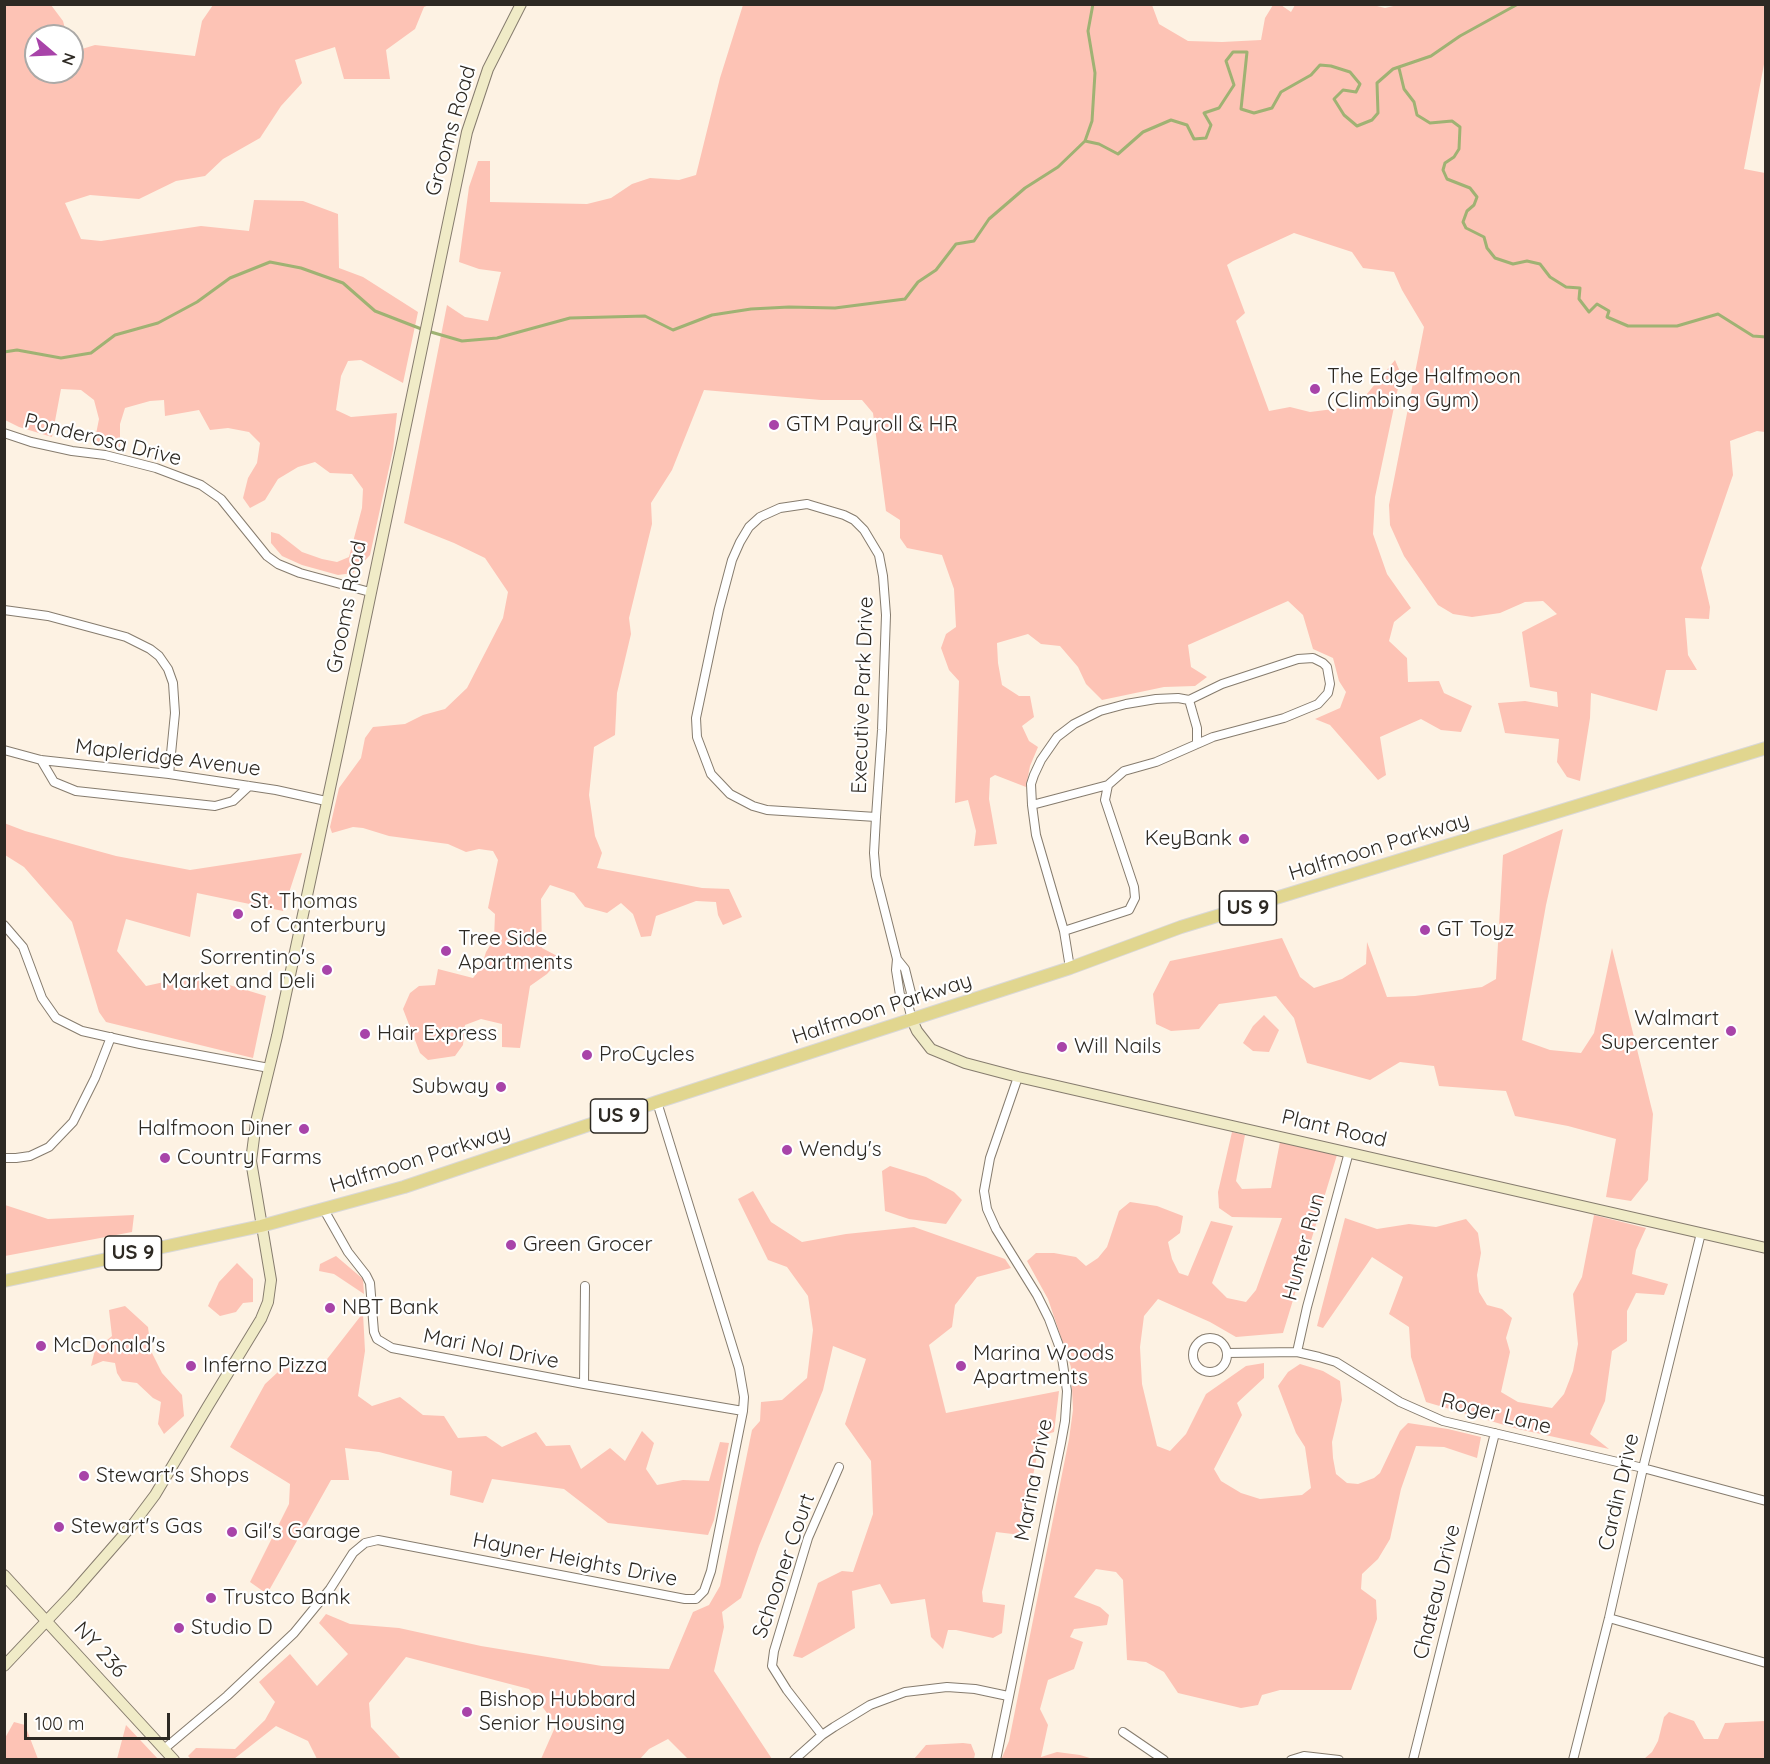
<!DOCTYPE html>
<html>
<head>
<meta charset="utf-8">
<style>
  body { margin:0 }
  #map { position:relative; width:1770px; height:1764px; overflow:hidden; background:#fdf2e3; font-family:Quicksand,sans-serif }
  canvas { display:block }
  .frame { position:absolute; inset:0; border:6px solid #2d2923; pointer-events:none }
  .north { position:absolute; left:24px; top:24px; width:60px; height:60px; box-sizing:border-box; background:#fff; border:2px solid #aba9a7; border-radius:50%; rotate:109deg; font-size:16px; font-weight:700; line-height:24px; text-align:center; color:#2d2923 }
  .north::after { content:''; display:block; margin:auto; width:21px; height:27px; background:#a844a9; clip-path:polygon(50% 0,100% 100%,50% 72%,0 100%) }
  .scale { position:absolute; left:24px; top:1713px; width:146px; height:27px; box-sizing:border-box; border:3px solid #2d2923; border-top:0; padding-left:8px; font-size:18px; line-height:21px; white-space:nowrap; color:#2d2923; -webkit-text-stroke:4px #fff; paint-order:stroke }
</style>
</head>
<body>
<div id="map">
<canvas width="1770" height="1764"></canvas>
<div class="frame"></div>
<div class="north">N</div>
<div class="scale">100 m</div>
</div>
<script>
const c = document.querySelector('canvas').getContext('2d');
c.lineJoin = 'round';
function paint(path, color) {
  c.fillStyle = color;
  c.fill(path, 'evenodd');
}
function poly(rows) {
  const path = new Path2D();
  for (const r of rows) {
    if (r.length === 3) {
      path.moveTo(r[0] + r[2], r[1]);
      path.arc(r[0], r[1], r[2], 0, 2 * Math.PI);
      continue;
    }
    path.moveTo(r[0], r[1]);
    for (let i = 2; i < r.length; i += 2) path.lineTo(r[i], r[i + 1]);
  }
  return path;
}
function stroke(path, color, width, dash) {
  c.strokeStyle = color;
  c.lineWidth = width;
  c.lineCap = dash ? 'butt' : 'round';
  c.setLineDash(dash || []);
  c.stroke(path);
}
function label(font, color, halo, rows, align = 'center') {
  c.font = font + ' Quicksand,sans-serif';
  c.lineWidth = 4.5;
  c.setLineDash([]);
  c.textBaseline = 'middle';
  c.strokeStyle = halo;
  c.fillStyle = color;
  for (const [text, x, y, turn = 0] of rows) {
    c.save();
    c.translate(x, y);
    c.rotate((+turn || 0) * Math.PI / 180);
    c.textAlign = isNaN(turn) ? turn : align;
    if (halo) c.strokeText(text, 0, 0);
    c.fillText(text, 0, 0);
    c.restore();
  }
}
paint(poly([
  [4,5,51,5,63,21,67,36,36,36,36,72,72,72,72,52,95,45,195,56,202,21,213,5,429,5,424,7,415,29,386,50,390,79,344,79,335,47,295,60,302,83,281,106,260,138,223,159,205,176,176,181,139,199,90,195,65,203,81,239,101,241,201,226,249,231,254,200,303,201,338,214,339,268,363,277,418,312,403,383,361,360,348,361,341,376,336,410,351,417,397,413,393,450,370,555,353,573,338,575,302,565,282,556,271,543,271,532,279,534,302,552,322,559,337,562,349,557,362,508,363,489,352,474,330,473,315,462,298,467,278,479,265,500,250,508,243,498,248,478,257,463,260,443,249,432,228,428,210,430,199,410,165,416,164,400,150,401,125,408,120,424,120,448,106,448,95,439,99,419,94,400,81,390,61,389,52,437,19,427,5,420],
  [1295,5,1369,4,1385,8,1402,4,1765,5,1765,59,1744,169,1765,173,1765,432,1757,431,1730,441,1733,475,1701,568,1710,607,1709,619,1685,618,1688,655,1697,670,1666,670,1657,711,1591,693,1590,718,1580,781,1567,777,1557,762,1559,739,1505,733,1498,703,1525,701,1558,707,1557,692,1530,687,1522,632,1557,614,1543,601,1525,602,1500,613,1472,617,1453,614,1438,605,1404,556,1390,525,1389,505,1424,327,1402,290,1394,272,1363,268,1352,252,1294,233,1233,261,1227,265,1245,313,1236,321,1269,411,1290,407,1310,412,1357,406,1395,360,1401,374,1375,497,1373,534,1387,574,1411,608,1394,622,1389,641,1407,658,1408,682,1439,681,1444,693,1472,706,1461,732,1441,730,1421,719,1380,737,1386,775,1378,780,1330,725,1315,719,1340,708,1346,692,1339,681,1333,658,1313,649,1303,615,1288,601,1188,645,1191,667,1207,677,1195,686,1164,687,1102,700,1086,684,1078,667,1060,646,1041,644,1028,634,997,643,998,663,1002,685,1019,696,1030,696,1034,717,1022,726,1029,741,1038,747,1030,766,1026,787,995,775,990,778,989,799,997,844,974,846,976,831,968,800,955,803,959,681,949,670,941,648,946,634,956,627,954,589,942,555,907,548,900,538,900,520,886,511,873,413,862,400,821,400,704,390,672,470,651,503,652,524,629,618,631,634,617,693,615,735,594,747,589,795,595,836,602,853,597,868,702,888,729,889,742,917,723,925,718,915,716,902,696,901,656,916,651,936,641,937,633,914,621,903,607,913,585,907,574,893,550,885,541,899,542,948,561,958,547,974,530,986,520,1048,502,1047,502,1024,481,1019,465,1025,463,1045,455,1056,428,1060,420,1053,403,1009,410,993,419,986,435,985,438,969,473,978,481,968,486,952,494,939,495,914,488,908,498,860,493,851,479,849,466,852,448,844,389,836,363,828,353,827,332,833,330,827,339,788,361,758,365,738,373,727,405,724,423,715,445,709,467,688,503,618,508,592,485,558,454,543,404,523,447,305,465,317,488,321,501,272,479,269,459,262,469,187,478,161,490,161,490,202,587,204,611,198,632,184,650,178,679,180,696,175,720,78,743,5,1152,5,1159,24,1188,41,1222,42,1261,40,1265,18,1273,5,1281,5,1291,12],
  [4,823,25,831,116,856,190,870,302,853,283,911,197,893,190,937,126,919,117,951,146,986,196,975,266,996,253,1058,106,1022,99,1012,72,922,24,867,5,855],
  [1563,829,1546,905,1522,1040,1550,1050,1581,1053,1594,1033,1612,948,1653,1114,1648,1180,1631,1201,1606,1197,1616,1139,1568,1126,1515,1116,1506,1091,1439,1086,1434,1066,1400,1062,1370,1080,1307,1063,1294,1018,1276,996,1219,1004,1199,1029,1171,1031,1156,1024,1153,994,1170,961,1282,938,1300,977,1314,988,1342,979,1366,964,1367,942,1387,997,1415,996,1482,987,1496,979,1503,855],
  [1264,1015,1279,1030,1269,1052,1253,1051,1243,1043,1253,1026],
  [1232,1132,1245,1135,1236,1181,1242,1189,1271,1188,1280,1142,1337,1155,1283,1333,1236,1337,1210,1322,1158,1299,1144,1316,1140,1347,1142,1384,1157,1446,1170,1451,1186,1434,1206,1394,1246,1366,1264,1363,1264,1378,1237,1403,1242,1415,1214,1469,1221,1481,1241,1493,1260,1499,1302,1495,1311,1488,1305,1447,1296,1433,1278,1386,1288,1372,1300,1364,1323,1371,1340,1381,1342,1400,1332,1442,1333,1458,1336,1474,1347,1483,1358,1484,1374,1478,1380,1473,1400,1431,1408,1423,1448,1429,1481,1437,1477,1458,1444,1447,1416,1446,1401,1489,1390,1539,1378,1559,1362,1574,1361,1589,1376,1600,1377,1619,1351,1690,1280,1690,1262,1695,1258,1705,1241,1708,1178,1693,1164,1672,1146,1662,1127,1660,1123,1580,1116,1572,1096,1569,1074,1597,1100,1607,1109,1615,1107,1625,1074,1629,1070,1637,1083,1642,1074,1669,1048,1680,1040,1709,1048,1725,1041,1757,1057,1752,1080,1755,1093,1759,1001,1760,1009,1741,1069,1439,1073,1410,1071,1367,1048,1299,1027,1261,1036,1253,1054,1253,1076,1257,1086,1266,1098,1258,1107,1247,1119,1211,1130,1202,1157,1206,1183,1216,1180,1233,1168,1242,1172,1259,1179,1273,1188,1276,1211,1221,1233,1226,1212,1283,1227,1298,1246,1302,1256,1290,1282,1218,1232,1217,1219,1208,1218,1192],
  [890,1166,926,1177,954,1192,962,1200,946,1224,909,1219,885,1211,882,1171],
  [753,1191,771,1222,802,1242,846,1234,914,1227,1005,1259,1011,1268,977,1277,955,1305,952,1327,929,1345,946,1413,1059,1391,1054,1432,1041,1436,1021,1535,996,1532,982,1592,983,1602,1005,1605,1002,1633,993,1638,956,1630,948,1630,943,1649,931,1637,925,1599,891,1604,880,1584,852,1591,855,1628,802,1658,793,1656,818,1583,842,1571,853,1572,873,1514,871,1461,845,1424,866,1359,833,1346,823,1390,759,1546,741,1598,722,1612,724,1627,714,1671,772,1759,688,1759,668,1739,649,1749,640,1759,541,1759,556,1725,529,1689,406,1657,369,1703,371,1727,401,1759,317,1759,308,1741,276,1726,234,1759,191,1759,188,1756,196,1748,235,1749,265,1720,275,1702,259,1682,290,1654,317,1686,348,1654,319,1623,326,1614,350,1624,399,1628,481,1646,602,1666,669,1669,693,1612,709,1605,720,1586,752,1430,760,1421,761,1402,782,1400,807,1378,813,1330,808,1296,787,1267,768,1260,738,1199],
  [5,1205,48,1219,134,1215,132,1232,5,1256],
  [1594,1215,1646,1228,1636,1250,1632,1274,1668,1284,1664,1295,1636,1293,1627,1311,1627,1341,1612,1351,1605,1401,1590,1434,1609,1449,1518,1429,1426,1402,1411,1357,1409,1327,1389,1314,1403,1277,1372,1257,1323,1328,1317,1326,1345,1218,1377,1229,1409,1224,1436,1227,1466,1219,1478,1233,1481,1253,1477,1275,1479,1292,1487,1305,1502,1309,1512,1318,1506,1338,1510,1352,1501,1392,1518,1402,1552,1408,1564,1394,1573,1371,1578,1344,1573,1294,1582,1277],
  [336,1256,363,1279,364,1294,334,1274,319,1271,320,1264],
  [237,1263,253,1279,253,1302,243,1303,236,1312,220,1316,208,1306,219,1282],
  [125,1306,148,1327,151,1351,162,1373,182,1395,184,1416,164,1434,158,1424,161,1402,153,1398,137,1383,122,1381,117,1373,115,1363,103,1361,91,1366,95,1350,112,1336,109,1310],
  [363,1313,365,1351,358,1396,372,1406,400,1397,423,1415,444,1416,458,1438,486,1436,502,1447,536,1432,546,1446,570,1445,581,1469,610,1448,625,1461,642,1431,654,1443,646,1469,657,1485,683,1480,709,1481,720,1442,729,1443,714,1520,708,1535,608,1523,564,1489,492,1479,483,1503,450,1495,452,1471,379,1452,345,1448,349,1480,331,1480,267,1594,250,1582,289,1504,290,1484,230,1447,265,1384,291,1360,317,1372],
  [1669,1712,1694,1721,1704,1739,1718,1739,1725,1723,1765,1721,1765,1759,1644,1759,1652,1752,1658,1741,1664,1717],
  [14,1722,25,1725,38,1759,5,1759,5,1738],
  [126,1725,158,1759,117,1759],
  [963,1743,971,1744,975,1754,974,1759,914,1759,926,1745]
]), '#fdc3b5');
stroke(poly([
  [1399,68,1404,89,1414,102,1417,115,1430,123,1452,121,1460,127,1459,149,1454,157,1445,163,1443,170,1447,179,1470,188,1477,197,1474,205,1467,211,1463,222,1466,228,1484,237,1487,248,1495,258,1513,264,1527,261,1540,264,1550,277,1566,287,1580,288,1579,299,1589,312,1597,304,1609,311,1607,317,1628,326,1677,326,1718,314,1753,336,1766,337],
  [1085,141,1092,121,1095,73,1088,31,1093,4],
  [4,352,17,350,61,358,91,353,115,335,158,323,197,302,230,278,270,262,301,268,343,283,375,311,424,330,462,341,497,338,570,318,645,316,673,330,712,315,751,309,789,307,835,308,905,299,918,282,936,270,956,244,974,241,989,219,1025,188,1058,167,1085,141,1099,144,1118,154,1143,132,1171,120,1187,125,1194,139,1206,138,1211,125,1204,113,1219,108,1234,85,1226,61,1233,52,1247,52,1241,109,1254,113,1272,108,1281,92,1311,75,1320,65,1331,66,1350,72,1360,84,1356,92,1343,90,1334,99,1344,115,1357,126,1372,120,1378,113,1377,83,1393,69,1431,56,1460,36,1518,4]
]), '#9fb273', 3);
const street = poly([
  [4,433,31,442,72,451,105,455,156,468,201,485,221,499,267,556,278,564,300,573,370,592],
  [807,504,844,515,854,520,864,530,879,555,883,576,886,615,882,730,876,817,767,810,753,806,730,794,711,774,697,737,696,718,719,609,732,560,740,542,749,527,760,517,780,508,807,504],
  [4,610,48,616,126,637,150,649,159,656,168,669,173,683,175,713,169,774],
  [1189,700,1197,728,1197,744],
  [4,750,41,760,169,774,276,790,326,801],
  [41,760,54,782,76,791,215,806,233,801,249,786],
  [1032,805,1108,785,1124,771,1156,762,1213,737,1284,718,1318,704,1328,693,1330,684,1327,667,1323,663,1313,658,1298,659,1222,684,1189,700,1178,698,1156,699,1126,704,1100,711,1074,724,1057,737,1041,760,1034,775,1031,784,1032,805,1036,835,1064,931,1070,968],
  [876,817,874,853,876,876,897,959,896,970,900,995,908,1004,912,1020],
  [4,925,23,947,42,998,56,1018,82,1031,140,1044,269,1068],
  [1064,931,1129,910,1135,898,1134,887,1105,800,1108,785],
  [897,959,905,969,911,993,908,1004],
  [4,1158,16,1158,30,1156,49,1147,73,1122,95,1078,111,1037],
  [323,1208,348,1252,366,1275,370,1283,374,1332,377,1339,392,1348,584,1384,743,1411],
  [1210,1355,17],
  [1297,1352,1307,1307,1349,1152],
  [1227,1353,1297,1352,1319,1357,1336,1362,1400,1402,1443,1421,1643,1468,1766,1501],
  [584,1384,585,1286],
  [1609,1618,1766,1663],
  [1123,1732,1164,1760],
  [822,1735,787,1690,772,1666,774,1651,808,1538,839,1467],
  [164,1749,227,1696,294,1633,330,1589,353,1553,365,1543,378,1540,685,1599,696,1599,704,1591,711,1571,743,1411,744,1397,739,1368,657,1102],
  [794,1760,822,1735,834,1727,870,1705,905,1692,947,1687,975,1689,1008,1696],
  [996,1760,1061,1443,1065,1421,1067,1391,1061,1351,1049,1319,1037,1295,996,1229,987,1209,984,1191,990,1158,1018,1077],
  [1291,1760,1304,1756,1339,1760],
  [1413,1760,1495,1433],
  [1573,1760,1609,1618,1643,1468,1701,1233]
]);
const secondary = poly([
  [912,1020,917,1031,931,1049,965,1063,1018,1077,1766,1248],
  [4,1575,174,1760],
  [4,1666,72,1594,134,1523,155,1495,208,1406,261,1319,268,1302,271,1280,251,1161,256,1122,277,1036,339,746,467,132,488,69,521,4]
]);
const primary = poly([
  [4,1281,261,1226,404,1187,657,1102,1070,968,1181,927,1766,748]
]);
stroke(street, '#867c6e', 10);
stroke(secondary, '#867c6e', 12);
stroke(primary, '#d9d8d7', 14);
stroke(street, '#fff', 8);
stroke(secondary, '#f0ebc7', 10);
stroke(primary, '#e1d68f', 12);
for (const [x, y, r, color] of [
  [1315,389,6,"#a844a9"],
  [774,425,6,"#a844a9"],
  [1244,839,6,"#a844a9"],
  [238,914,6,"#a844a9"],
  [1425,930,6,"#a844a9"],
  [446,951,6,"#a844a9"],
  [327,970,6,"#a844a9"],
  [1731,1031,6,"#a844a9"],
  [365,1034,6,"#a844a9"],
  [1062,1047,6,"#a844a9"],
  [587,1055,6,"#a844a9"],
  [501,1087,6,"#a844a9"],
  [304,1129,6,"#a844a9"],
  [787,1150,6,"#a844a9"],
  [165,1158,6,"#a844a9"],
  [511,1245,6,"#a844a9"],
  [330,1308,6,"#a844a9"],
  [41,1346,6,"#a844a9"],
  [191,1366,6,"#a844a9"],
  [961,1366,6,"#a844a9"],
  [84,1476,6,"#a844a9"],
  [59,1527,6,"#a844a9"],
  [232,1532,6,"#a844a9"],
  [211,1598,6,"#a844a9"],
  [179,1628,6,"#a844a9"],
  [467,1712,6,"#a844a9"]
]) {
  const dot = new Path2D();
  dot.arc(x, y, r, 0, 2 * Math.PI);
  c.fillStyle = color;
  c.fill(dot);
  stroke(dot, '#fff', 2);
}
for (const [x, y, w] of [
  [1248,908,57],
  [619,1116,57],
  [133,1253,57]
]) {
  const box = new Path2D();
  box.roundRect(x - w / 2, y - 17, w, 34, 4.5);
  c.fillStyle = '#fff';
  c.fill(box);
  stroke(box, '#2d2923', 1.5);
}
label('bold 20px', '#2d2923', null, [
  ["US 9",1248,908],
  ["US 9",619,1116],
  ["US 9",133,1253]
]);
label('21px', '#2d2923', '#fff', [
  ["Grooms Road",451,131,-74],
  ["Ponderosa Drive",103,440,14],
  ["Grooms Road",347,607,-79],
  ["Executive Park Drive",863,695,-88],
  ["Mapleridge Avenue",168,758,7],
  ["Halfmoon Parkway",1379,847,-17],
  ["Halfmoon Parkway",882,1009,-18],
  ["Plant Road",1334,1129,13],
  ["Halfmoon Parkway",420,1159,-17],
  ["Hunter Run",1304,1247,-75],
  ["Mari Nol Drive",491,1349,11],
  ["Roger Lane",1496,1414,14],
  ["Marina Drive",1034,1480,-79],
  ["Cardin Drive",1619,1492,-77],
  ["Hayner Heights Drive",575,1560,11],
  ["Schooner Court",784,1566,-71],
  ["Chateau Drive",1437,1592,-76],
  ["NY 236",100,1650,48]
]);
label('21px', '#2d2923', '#fff', [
  ["The Edge Halfmoon",1327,377],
  ["(Climbing Gym)",1327,401],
  ["GTM Payroll & HR",786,425],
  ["KeyBank",1232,839,"right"],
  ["St. Thomas",250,902],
  ["of Canterbury",250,926],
  ["GT Toyz",1437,930],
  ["Tree Side",458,939],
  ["Apartments",458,963],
  ["Sorrentino's",315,958,"right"],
  ["Market and Deli",315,982,"right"],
  ["Walmart",1719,1019,"right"],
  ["Supercenter",1719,1043,"right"],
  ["Hair Express",377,1034],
  ["Will Nails",1074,1047],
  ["ProCycles",599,1055],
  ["Subway",489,1087,"right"],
  ["Halfmoon Diner",292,1129,"right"],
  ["Wendy's",799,1150],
  ["Country Farms",177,1158],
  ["Green Grocer",523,1245],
  ["NBT Bank",342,1308],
  ["McDonald's",53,1346],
  ["Marina Woods",973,1354],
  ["Apartments",973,1378],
  ["Inferno Pizza",203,1366],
  ["Stewart's Shops",96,1476],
  ["Stewart's Gas",71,1527],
  ["Gil's Garage",244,1532],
  ["Trustco Bank",223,1598],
  ["Studio D",191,1628],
  ["Bishop Hubbard",479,1700],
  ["Senior Housing",479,1724]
], 'left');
</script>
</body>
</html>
